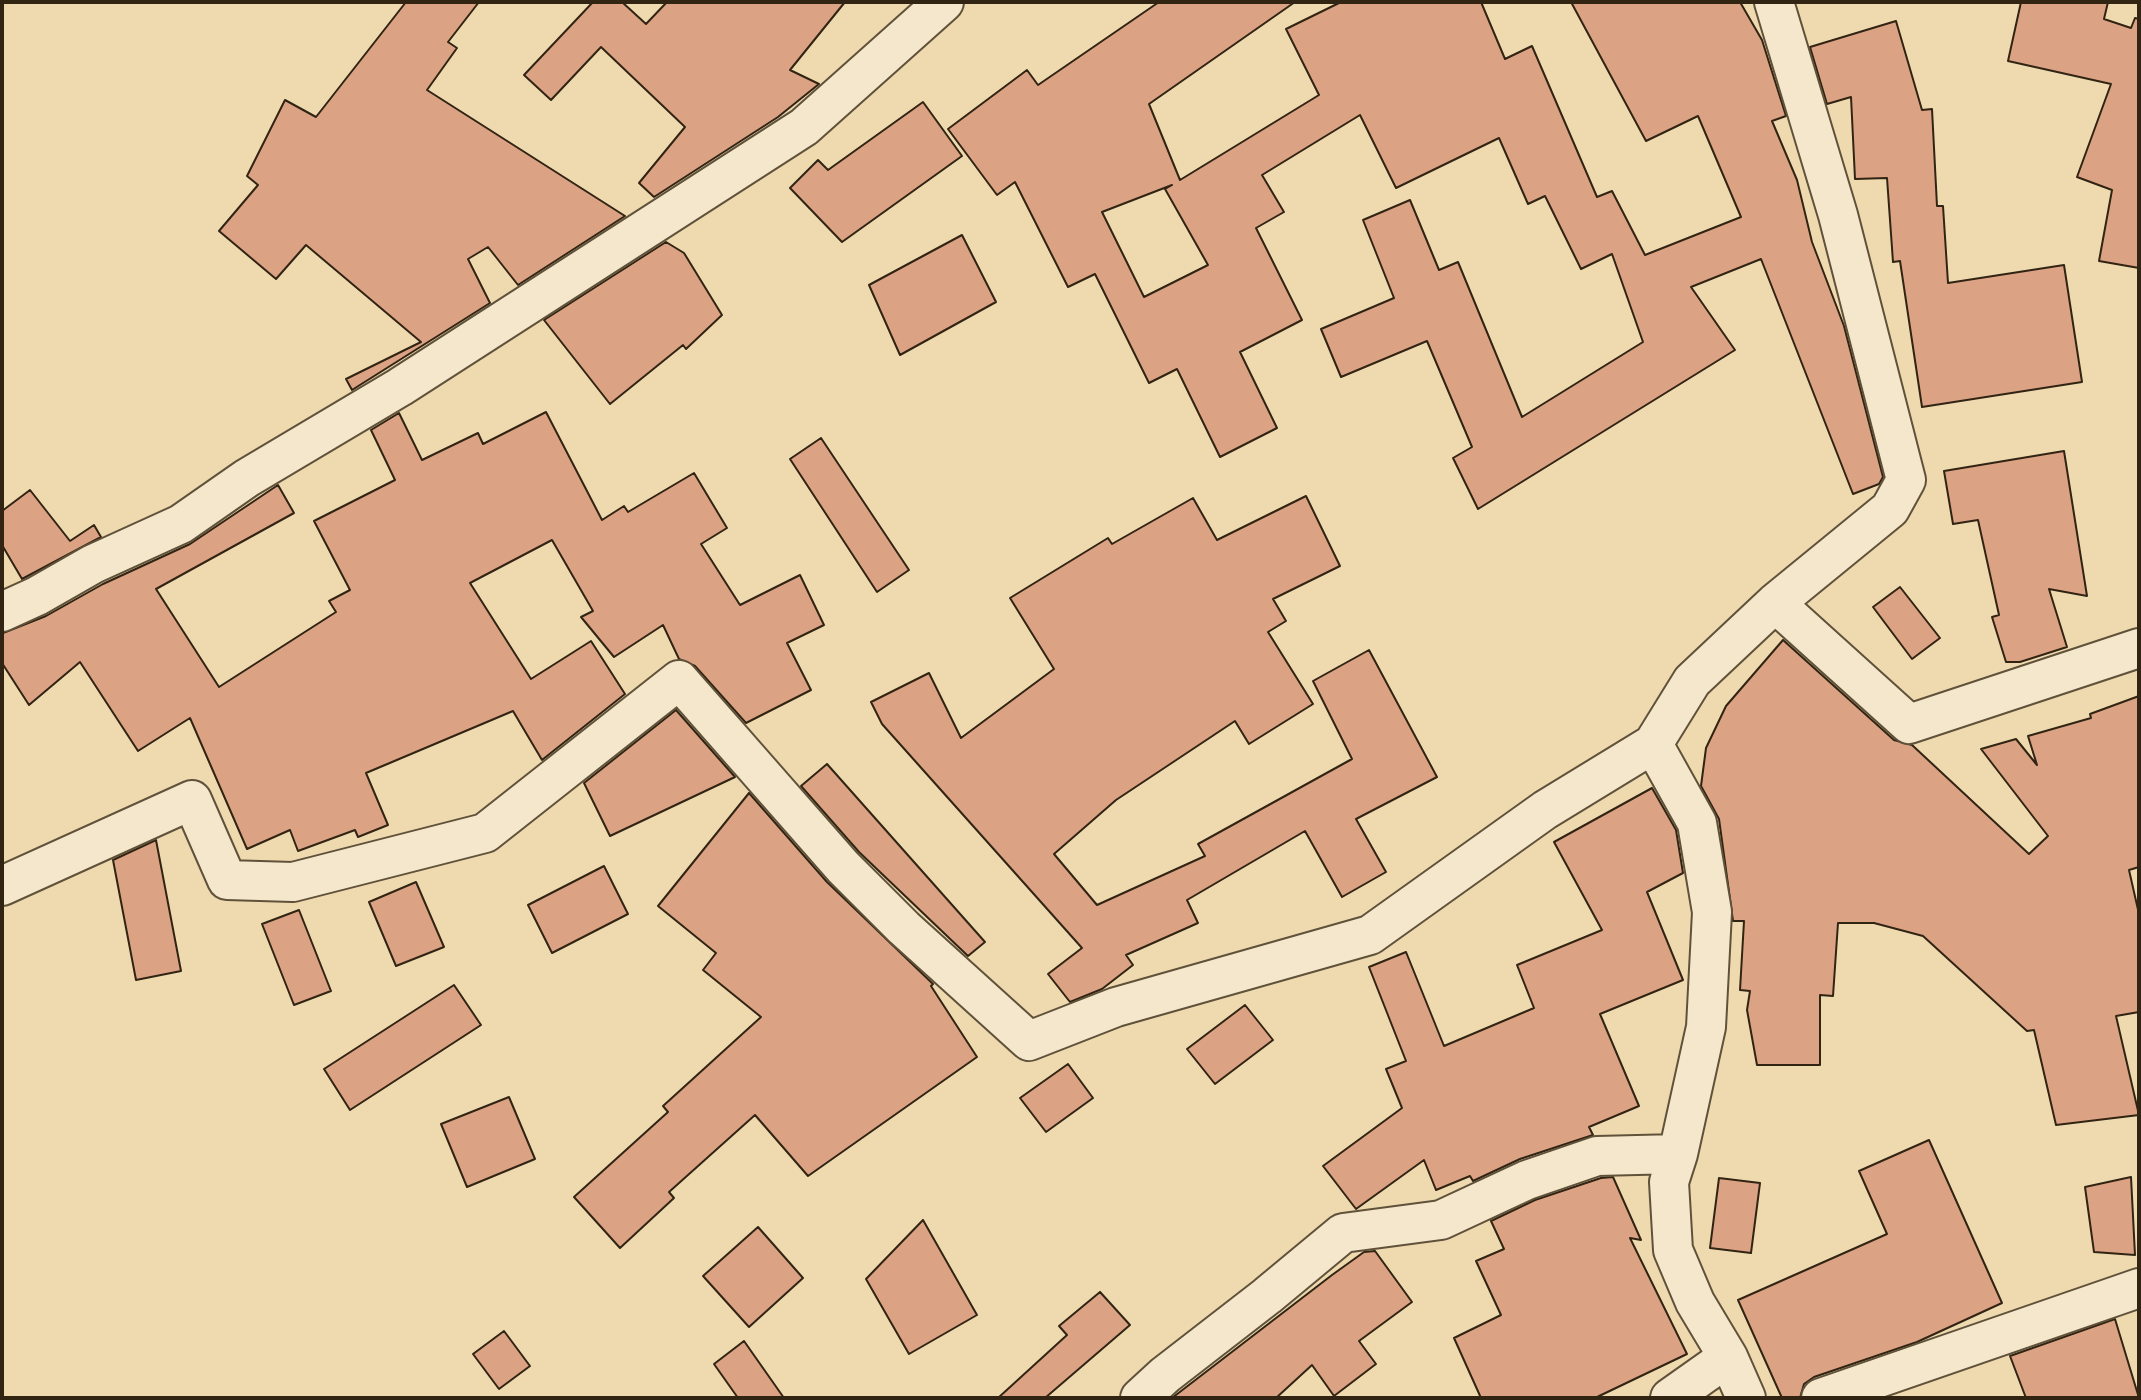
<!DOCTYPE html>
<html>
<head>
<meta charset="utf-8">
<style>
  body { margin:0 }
  #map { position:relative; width:2141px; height:1400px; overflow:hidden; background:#efdab0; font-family:"IM FELL Great Primer",serif }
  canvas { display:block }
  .frame { position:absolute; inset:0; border:4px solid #312413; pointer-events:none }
</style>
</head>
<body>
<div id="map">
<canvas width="2141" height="1400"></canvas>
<div class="frame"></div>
</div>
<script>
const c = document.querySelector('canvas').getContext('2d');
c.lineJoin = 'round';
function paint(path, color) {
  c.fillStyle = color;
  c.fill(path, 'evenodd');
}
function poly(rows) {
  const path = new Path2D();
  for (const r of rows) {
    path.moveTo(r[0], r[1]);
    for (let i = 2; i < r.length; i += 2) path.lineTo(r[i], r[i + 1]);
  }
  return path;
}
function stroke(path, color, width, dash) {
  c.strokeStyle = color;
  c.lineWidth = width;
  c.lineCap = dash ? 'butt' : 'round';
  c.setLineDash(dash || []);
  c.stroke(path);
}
const building = poly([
  [406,2,479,2,448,42,457,48,427,90,625,216,518,285,488,247,468,259,490,303,352,390,346,379,421,342,306,245,276,279,219,231,258,185,247,176,285,100,316,117,406,2],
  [593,2,622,2,646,24,667,2,845,2,790,70,819,84,778,117,654,197,639,183,685,127,601,47,551,100,524,75,593,2],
  [1159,2,1295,2,1149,104,1180,180,1319,95,1286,29,1341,2,1481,2,1505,59,1532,46,1597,197,1612,191,1645,255,1741,217,1698,116,1646,141,1571,2,1740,2,1762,40,1786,116,1772,121,1797,180,1812,242,1844,326,1883,477,1879,484,1853,494,1761,259,1691,287,1735,350,1478,509,1453,458,1472,447,1427,341,1341,377,1321,329,1394,298,1363,220,1410,200,1439,270,1458,262,1522,417,1643,342,1612,254,1581,269,1545,196,1528,204,1499,138,1396,188,1360,115,1262,175,1284,212,1256,228,1302,320,1240,352,1277,428,1220,457,1177,369,1149,383,1095,274,1068,287,1015,182,997,195,948,129,1027,70,1038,85,1159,2],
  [1172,185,1165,189,1208,265,1144,297,1102,212,1172,185],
  [2021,2,2108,2,2104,19,2131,28,2135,18,2139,19,2139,268,2099,261,2112,190,2077,177,2111,84,2008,61,2021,2],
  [1896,21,1922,110,1932,109,1937,206,1943,206,1948,283,2064,265,2082,382,1922,407,1900,261,1893,262,1887,178,1855,179,1851,97,1827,104,1810,47,1896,21],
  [923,102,962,156,842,242,790,188,818,160,828,170,923,102],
  [962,235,996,302,900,355,869,285,962,235],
  [666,242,684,253,722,315,686,349,683,345,610,404,544,320,666,242],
  [546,412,602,520,624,506,628,512,694,473,727,528,701,544,740,605,800,575,824,625,787,643,811,690,746,723,695,666,679,659,663,625,614,657,581,617,593,611,552,540,470,583,531,679,591,641,625,694,542,760,513,711,366,773,388,825,358,837,355,830,298,851,290,830,247,849,190,718,138,751,80,662,29,705,2,663,3,633,46,616,103,584,190,544,278,485,294,513,156,589,219,687,336,612,329,601,350,590,314,521,395,480,371,430,399,413,422,460,478,433,483,444,546,412],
  [821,438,909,570,877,592,790,459,821,438],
  [2064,451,2087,596,2049,589,2067,647,2020,662,2006,662,1992,617,1999,615,1978,520,1953,524,1944,471,2064,451],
  [30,490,70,541,94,525,101,537,22,579,2,545,2,511,30,490],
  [1306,496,1340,566,1273,599,1286,621,1268,632,1313,704,1249,744,1235,721,1116,800,1054,854,1097,905,1205,856,1198,844,1352,759,1313,681,1369,650,1437,777,1356,819,1386,872,1342,897,1305,831,1187,900,1198,923,1126,955,1133,965,1102,989,1070,1002,1048,974,1082,948,882,724,871,702,929,673,961,738,1054,669,1010,598,1108,538,1112,544,1193,498,1217,540,1306,496],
  [1900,587,1940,638,1912,659,1873,607,1900,587],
  [1783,640,1894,740,1912,745,2029,854,2048,836,1981,749,2016,739,2037,765,2028,736,2091,718,2090,714,2139,696,2139,867,2129,870,2139,914,2139,1012,2116,1016,2139,1115,2056,1125,2034,1030,2027,1031,1923,936,1874,923,1838,923,1833,996,1820,995,1820,1065,1757,1065,1747,1010,1750,991,1740,990,1744,921,1733,921,1719,819,1701,786,1706,748,1726,706,1783,640],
  [676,710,735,777,610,836,584,783,676,710],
  [827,764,985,942,968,956,859,852,801,786,827,764],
  [1652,788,1676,830,1683,873,1647,892,1683,980,1600,1014,1639,1106,1589,1127,1593,1135,1520,1159,1473,1181,1470,1176,1436,1190,1424,1160,1356,1209,1323,1166,1402,1108,1386,1069,1406,1061,1369,967,1406,952,1444,1046,1534,1008,1517,965,1602,930,1554,842,1652,788],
  [749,793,827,882,933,984,931,986,977,1057,808,1176,755,1115,669,1192,674,1198,620,1248,574,1197,668,1112,663,1106,761,1017,703,970,716,953,658,906,749,793],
  [156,840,181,971,136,980,113,860,156,840],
  [604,866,628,914,552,953,528,905,604,866],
  [416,882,444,947,396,966,369,902,416,882],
  [299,910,331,991,294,1005,262,924,299,910],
  [454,985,481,1025,350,1110,324,1069,454,985],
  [1245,1005,1273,1040,1215,1084,1187,1049,1245,1005],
  [1068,1064,1093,1098,1046,1132,1020,1098,1068,1064],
  [509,1097,535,1159,467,1187,441,1124,509,1097],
  [1929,1140,2002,1303,1917,1342,1814,1377,1804,1384,1800,1398,1782,1398,1738,1300,1887,1234,1859,1171,1929,1140],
  [1613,1177,1641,1240,1630,1238,1687,1354,1595,1398,1481,1398,1454,1338,1501,1315,1476,1261,1504,1249,1491,1221,1535,1200,1601,1178,1613,1177],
  [2131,1177,2135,1255,2094,1252,2085,1187,2131,1177],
  [1719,1178,1760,1183,1751,1253,1710,1248,1719,1178],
  [923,1220,977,1315,909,1354,866,1279,923,1220],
  [758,1227,803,1278,749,1327,703,1276,758,1227],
  [1375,1251,1412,1302,1359,1341,1376,1364,1334,1396,1312,1365,1276,1398,1172,1398,1332,1275,1364,1252,1375,1251],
  [1100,1292,1130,1325,1045,1398,998,1398,1067,1335,1059,1326,1100,1292],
  [2115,1319,2139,1398,2026,1398,2010,1356,2115,1319],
  [504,1331,530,1366,499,1389,473,1354,504,1331],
  [744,1341,784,1398,738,1398,714,1364,744,1341]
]);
paint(building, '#dca284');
stroke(building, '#312413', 2);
const minor = poly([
  [1774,2,1838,215,1906,480,1890,509,1775,603],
  [2,612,37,596,93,564,181,524,247,478,400,387,804,127,944,2],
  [2,886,192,800,227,880,293,882,485,833,679,680,843,867,904,928,1029,1041,1116,1007,1370,935,1545,810,1653,744],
  [1140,1398,1165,1375,1267,1296,1343,1233,1441,1220,1527,1180,1597,1156,1678,1154],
  [1670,1398,1728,1357],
  [1746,1398,1728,1357,1695,1302,1673,1250,1669,1182,1678,1154,1706,1027,1712,912,1697,823,1653,744,1692,681,1775,603,1909,724,2139,648],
  [1821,1398,2139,1288]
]);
stroke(minor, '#60523a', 42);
stroke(minor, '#f5e7cc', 38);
</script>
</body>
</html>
